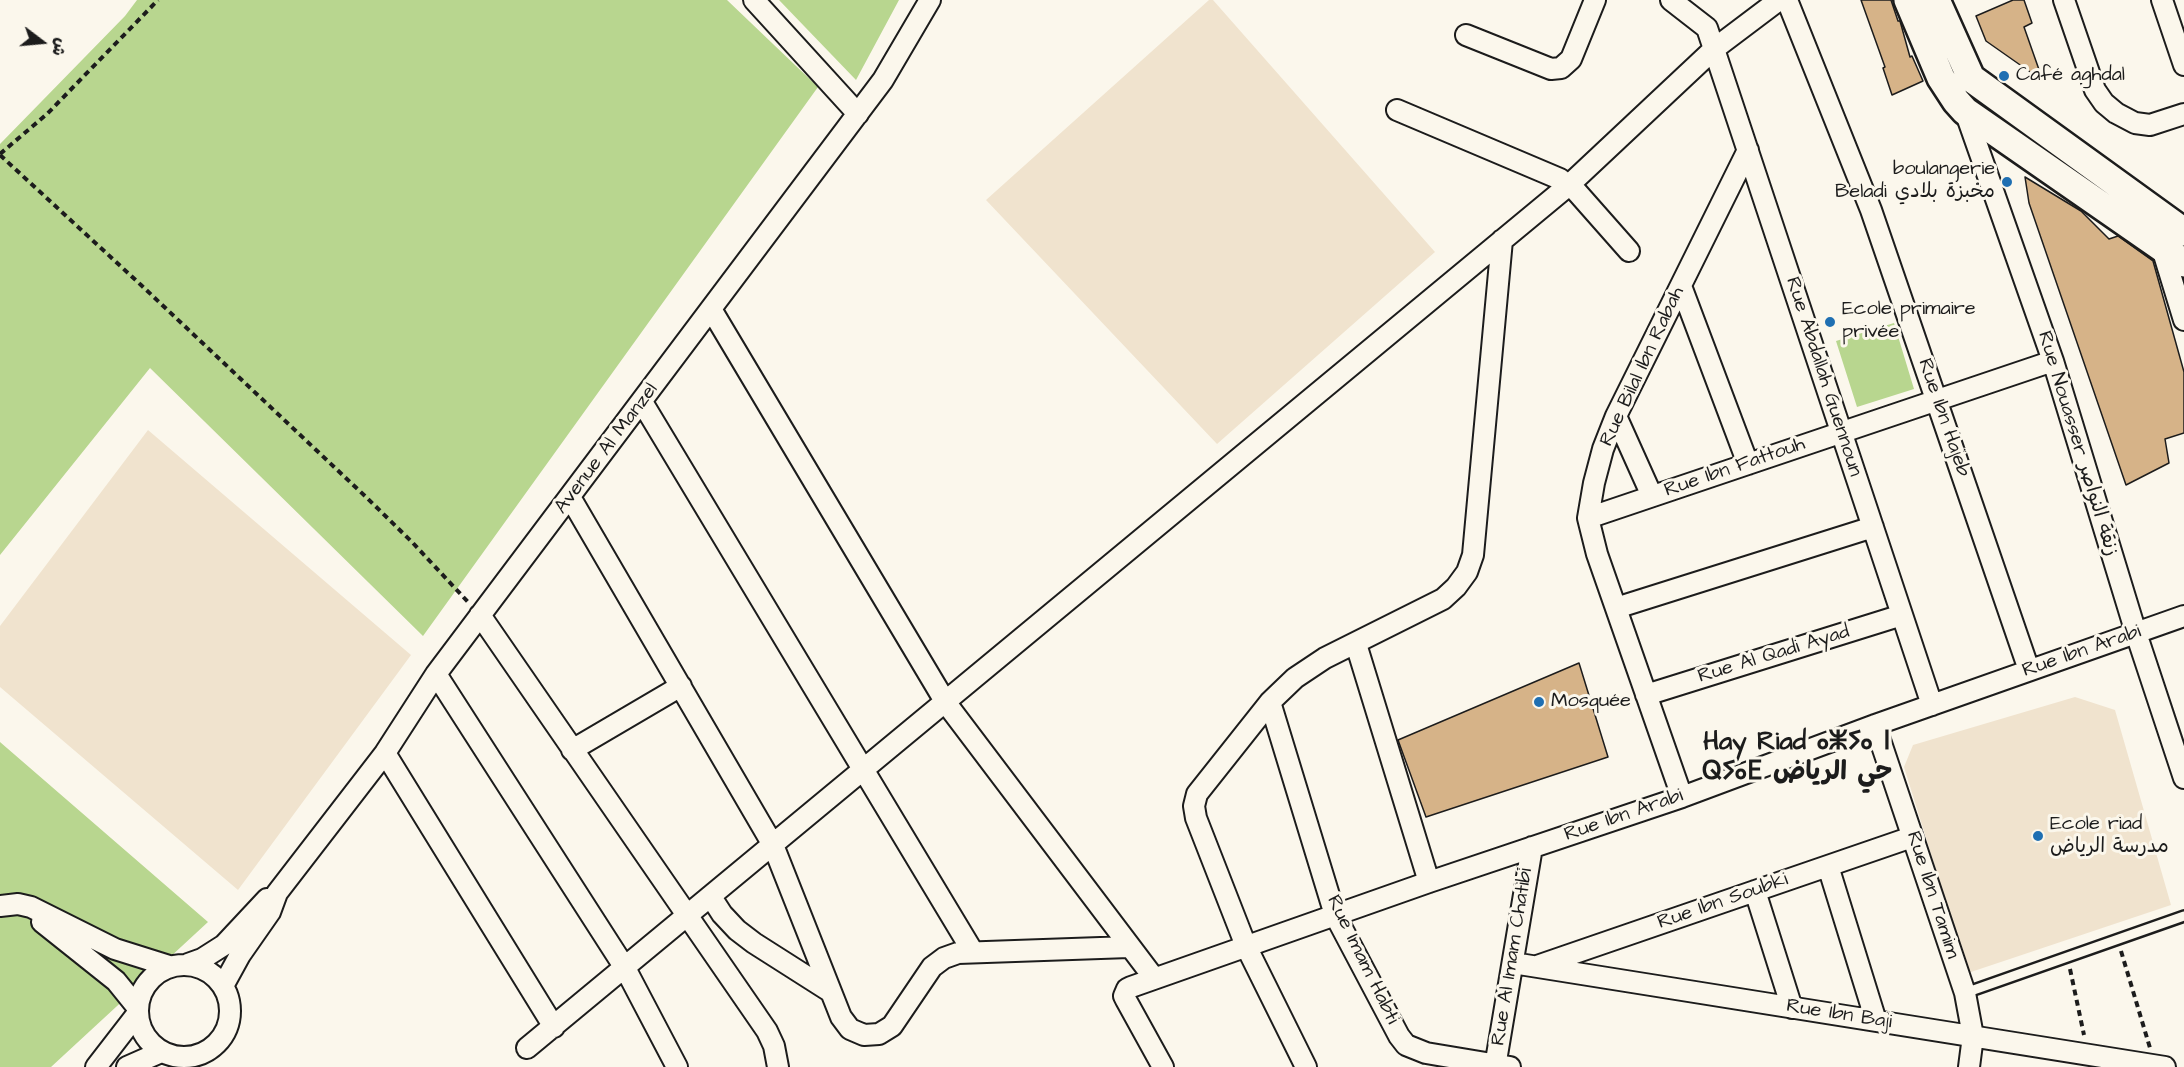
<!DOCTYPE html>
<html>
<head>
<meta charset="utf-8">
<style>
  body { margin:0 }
  #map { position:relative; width:2184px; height:1067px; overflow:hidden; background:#fbf7ec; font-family:"Architects Daughter","Playpen Sans Arabic",sans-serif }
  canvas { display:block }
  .north { position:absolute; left:12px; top:12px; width:60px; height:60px; -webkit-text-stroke:4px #fbf7ec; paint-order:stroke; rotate:106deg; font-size:16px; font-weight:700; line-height:24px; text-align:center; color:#1c1c1c }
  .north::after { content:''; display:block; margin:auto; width:21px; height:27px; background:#1c1c1c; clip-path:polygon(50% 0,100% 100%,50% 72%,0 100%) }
</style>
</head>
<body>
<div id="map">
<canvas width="2184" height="1067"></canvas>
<div class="north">ش</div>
</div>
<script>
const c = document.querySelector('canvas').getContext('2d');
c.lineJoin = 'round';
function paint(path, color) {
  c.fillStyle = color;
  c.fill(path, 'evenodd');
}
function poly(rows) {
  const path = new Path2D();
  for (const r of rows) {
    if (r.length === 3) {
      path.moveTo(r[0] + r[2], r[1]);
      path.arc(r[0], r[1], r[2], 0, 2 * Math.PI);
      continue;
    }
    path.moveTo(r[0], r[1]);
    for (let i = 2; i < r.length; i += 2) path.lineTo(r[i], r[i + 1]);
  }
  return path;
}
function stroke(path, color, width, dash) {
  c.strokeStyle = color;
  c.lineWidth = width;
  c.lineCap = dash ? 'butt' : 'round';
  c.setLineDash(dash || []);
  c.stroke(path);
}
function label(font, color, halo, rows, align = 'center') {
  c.font = font + ' "Architects Daughter","Playpen Sans Arabic","Noto Sans Tifinagh",sans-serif';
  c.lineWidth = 6;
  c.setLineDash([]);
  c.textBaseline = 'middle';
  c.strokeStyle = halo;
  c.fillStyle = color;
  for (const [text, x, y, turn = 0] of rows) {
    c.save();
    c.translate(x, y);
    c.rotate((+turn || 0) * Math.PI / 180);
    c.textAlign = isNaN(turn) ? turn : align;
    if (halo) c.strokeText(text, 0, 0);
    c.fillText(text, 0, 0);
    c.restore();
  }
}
paint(poly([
  [1209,0,1213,0,1435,252,1217,444,986,200],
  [148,430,411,655,238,890,0,687,0,626],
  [2075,697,2115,710,2171,905,1968,973,1904,767,1913,745]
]), '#f0e3ce');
paint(poly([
  [137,0,727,0,818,87,423,636,150,368,0,555,0,144,125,16],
  [779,0,899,0,856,80],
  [1894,323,1914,389,1857,407,1836,341],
  [0,742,208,922,51,1067,0,1067]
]), '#b8d68f');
const building = poly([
  [1861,0,1891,0,1898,21,1900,21,1910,57,1912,56,1923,81,1892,95,1883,68,1885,67,1861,0],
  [2013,0,2024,0,2032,23,2024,27,2043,81,1986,41,1976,16,2013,0],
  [2025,177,2081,211,2109,239,2118,236,2153,261,2184,372,2184,433,2165,439,2169,463,2126,485,2029,203,2025,177],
  [1579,663,1608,757,1426,817,1398,740,1579,663]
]);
paint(building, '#d6b388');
stroke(building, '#1c1c1c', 1.5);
const service = poly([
  [1965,993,2184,916]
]);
const minor = poly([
  [754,0,858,114],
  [1671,0,1707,28,1932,705],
  [1787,0,1871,210,2029,670],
  [2064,0,2095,90,2104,103,2116,113,2135,123,2150,125,2184,114],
  [2162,0,2184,65],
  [1466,35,1551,69,1561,68,1571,59,1595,0],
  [1966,109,1965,111,2053,361,2136,633,2184,778],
  [1397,110,1560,179,1576,191,1629,251],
  [2162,248,2184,320],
  [1681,286,1748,464],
  [711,309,946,703,1154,978],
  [642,402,973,952],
  [1616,416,1652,496],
  [570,497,773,845,841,1017,850,1029,864,1035,879,1034,892,1026,932,967,944,958,958,953,1129,947],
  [1588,518,2053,361],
  [1616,608,1873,527],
  [480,615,767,1031,774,1046,778,1067],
  [1356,644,1429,882],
  [436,674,625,968,677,1067],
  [1646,695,1902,615],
  [1270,702,1335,915,1399,1036,1406,1045,1426,1053,1510,1067],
  [1875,725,1965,993,1973,1036,1969,1067],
  [572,750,681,686],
  [385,753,554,1027],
  [1682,797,1597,554,1588,518,1594,483,1603,449,1616,416,1748,150],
  [1828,866,1876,1021],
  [1755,891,1792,1008],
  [711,897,722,914,737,930,754,943,831,992],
  [0,906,18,904,31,907,115,949,169,966],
  [42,922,116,981,137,1007],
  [1513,963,2165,1067],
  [188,964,202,959,224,945,267,899],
  [184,1011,46],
  [1537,966,1912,837],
  [223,986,240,955,270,912,277,893,385,753,436,674,883,80,930,0],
  [527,1048,1569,185,1714,49,1779,0],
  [96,1067,137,1014],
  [127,1067,161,1052],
  [1163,1067,1126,1000,1124,996,1127,989,1131,987,1429,882,1682,797,1875,725,2184,616],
  [1306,1067,1246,946,1196,818,1194,806,1197,794,1270,702,1295,678,1325,658,1443,599,1456,587,1467,572,1473,555,1502,240],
  [1495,1067,1532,847]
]);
const secondary = poly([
  [1908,0,1941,78,1956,101,1965,111,2184,263],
  [1936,0,1971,78,2184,232]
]);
stroke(service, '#1c1c1c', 14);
stroke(minor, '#1c1c1c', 24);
stroke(secondary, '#1c1c1c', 32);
stroke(poly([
  [0,154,47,114,158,0],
  [0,155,141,285,366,497,412,542,468,602],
  [2121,951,2150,1048],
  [2070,969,2084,1035]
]), '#1c1c1c', 4, [6, 4.5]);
stroke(service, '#fbf7ec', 9);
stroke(minor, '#fbf7ec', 20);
stroke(secondary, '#fbf7ec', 27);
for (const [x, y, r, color] of [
  [2004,76,6,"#1f6fb2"],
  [2007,182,6,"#1f6fb2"],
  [1830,322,6,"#1f6fb2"],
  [1539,702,6,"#1f6fb2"],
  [2038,836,6,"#1f6fb2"]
]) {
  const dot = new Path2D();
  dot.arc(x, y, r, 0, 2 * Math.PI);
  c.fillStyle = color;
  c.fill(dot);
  stroke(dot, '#fbf7ec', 2);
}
label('20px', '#1c1c1c', '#fbf7ec', [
  ["Café aghdal",2016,76],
  ["boulangerie",1995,170,"right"],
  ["Beladi مخبزة بلادي",1995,193,"right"],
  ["Ecole primaire",1842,310],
  ["privée",1842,333],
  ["Mosquée",1551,702],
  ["Ecole riad",2050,825],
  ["مدرسة الرياض",2050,848]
], 'left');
label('20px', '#1c1c1c', '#fbf7ec', [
  ["Rue Bilal Ibn Rabah",1643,367,-65],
  ["Rue Abdallah Guennoun",1823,377,72],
  ["Rue Ibn Hajeb",1943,418,71],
  ["Rue Nouasser زنقة النواصر",2077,444,73],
  ["Avenue Al Manzel",607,449,-53],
  ["Rue Ibn Fattouh",1735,468,-19],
  ["Rue Ibn Arabi",2082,652,-19],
  ["Rue Al Qadi Ayad",1774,655,-17],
  ["Rue Ibn Arabi",1624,816,-19],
  ["Rue Ibn Tamim",1932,895,72],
  ["Rue Ibn Soubki",1723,902,-19],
  ["Rue Al Imam Chatibi",1513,957,-81],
  ["Rue Imam Habti",1362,960,64],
  ["Rue Ibn Baji",1839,1015,9]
]);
label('bold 26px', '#1c1c1c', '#fbf7ec', [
  ["Hay Riad ⴰⵥⵢⴰ ⵏ",1797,744],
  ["ⵕⵢⴰⴹ حي الرياض",1797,774]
]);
</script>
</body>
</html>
